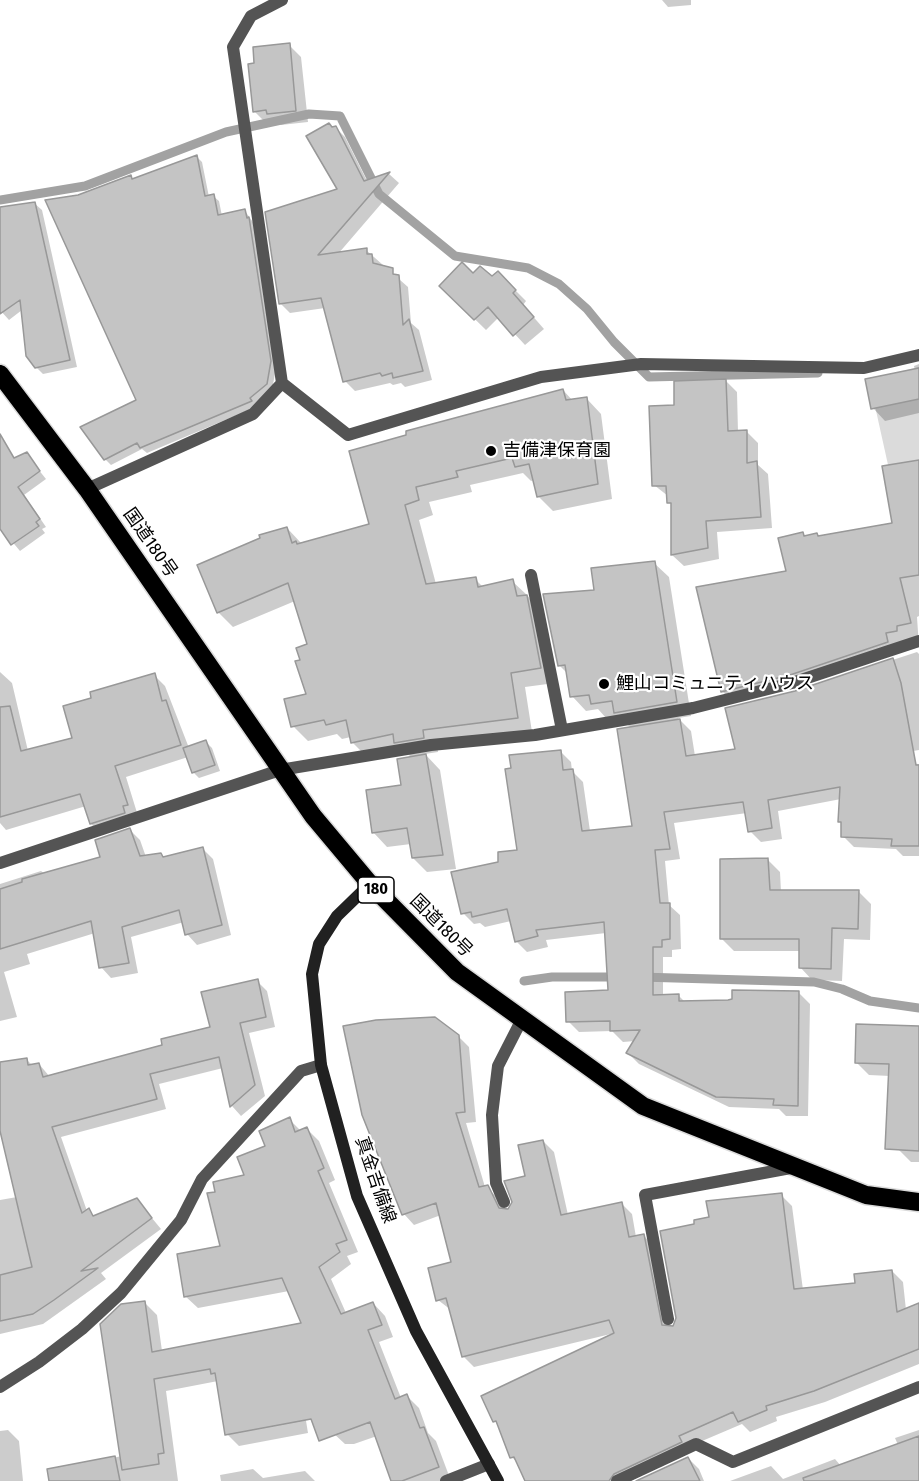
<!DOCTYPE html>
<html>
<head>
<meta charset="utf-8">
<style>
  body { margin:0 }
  canvas { display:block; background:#fff }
</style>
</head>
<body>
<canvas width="919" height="1481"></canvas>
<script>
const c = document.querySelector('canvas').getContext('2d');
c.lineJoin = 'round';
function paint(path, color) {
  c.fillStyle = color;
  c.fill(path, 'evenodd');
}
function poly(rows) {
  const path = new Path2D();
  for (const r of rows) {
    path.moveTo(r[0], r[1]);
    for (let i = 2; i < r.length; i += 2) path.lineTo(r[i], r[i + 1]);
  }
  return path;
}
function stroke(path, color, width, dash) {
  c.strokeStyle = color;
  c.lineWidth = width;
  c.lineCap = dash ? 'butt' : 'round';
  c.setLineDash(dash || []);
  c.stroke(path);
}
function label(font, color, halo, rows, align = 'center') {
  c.font = font + ' "Fira Sans Condensed","Noto Sans JP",sans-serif';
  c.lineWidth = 4.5;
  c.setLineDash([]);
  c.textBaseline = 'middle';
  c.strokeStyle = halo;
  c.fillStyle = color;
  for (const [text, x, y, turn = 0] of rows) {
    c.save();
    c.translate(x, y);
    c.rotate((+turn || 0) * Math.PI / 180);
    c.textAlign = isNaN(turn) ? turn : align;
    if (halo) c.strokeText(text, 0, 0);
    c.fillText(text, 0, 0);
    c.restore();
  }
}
paint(poly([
  [919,367,919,517,900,519,869,379]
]), '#dbdbdb');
paint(poly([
  [662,0,691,0,691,5,668,7],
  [289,45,301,57,308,122,281,125,278,122,266,123,254,111,256,65],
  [335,127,345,137,367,181,389,174,399,183,338,254,366,250,408,287,411,323,419,330,432,380,405,387,401,383,393,385,390,383,355,391,345,381,325,308,290,313,280,303,339,190,333,129],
  [197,157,202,162,209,197,213,196,219,201,222,216,245,211,255,225,276,368,272,390,256,407,147,453,142,449,111,465,105,459,138,401,78,197,131,177,134,180],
  [34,203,42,210,77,367,43,374,36,367,22,310,9,320,0,310,0,209],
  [498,273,526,301,523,305,544,329,525,345,499,317,486,330,441,286,473,275,492,278],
  [919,364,919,413,885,421,873,408,915,371,914,366],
  [725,380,737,392,738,432,747,432,758,443,758,465,768,474,772,528,717,532,719,559,684,566,672,555,672,506,668,496,654,485,676,406],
  [563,390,573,401,587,399,601,414,612,499,553,511,538,496,534,480,531,481,523,473,470,485,472,492,429,502,433,515,419,520,436,584,475,579,483,587,512,581,527,595,541,612,555,683,525,687,532,732,437,744,438,752,425,754,440,770,456,869,427,872,413,858,411,844,387,847,373,832,402,786,412,758,403,749,367,757,352,742,351,737,342,739,337,734,308,741,293,726,308,695,302,661,309,645,295,601,233,627,218,612,287,528,302,544,371,525,351,452],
  [26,454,46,479,24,495,46,527,42,529,45,533,20,551,0,527,0,468],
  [919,467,919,616,917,617,919,647,734,703,723,692,788,573,803,533,806,537,817,534,820,537,894,524],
  [654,563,669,577,691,716,678,718,691,731,695,756,737,750,795,692,917,652,919,654,919,750,862,760,919,764,919,856,903,856,896,849,854,847,843,836,843,824,840,821,841,799,778,811,782,839,761,842,750,831,747,813,674,823,680,859,665,861,669,905,680,915,681,949,672,950,672,957,663,957,663,996,679,996,685,1002,728,1001,799,993,810,1004,808,1116,786,1116,779,1109,729,1107,639,1064,628,1053,635,1041,623,1042,612,1031,579,1032,568,1021,609,991,606,933,546,940,548,947,527,952,516,941,511,921,485,927,480,923,474,924,463,913,500,863,519,851,560,751,571,762,572,771,583,782,590,831,634,827,631,728,619,716,606,718,598,709,586,711,572,696,568,674,559,665,596,591],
  [0,672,12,683,28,751,74,739,93,699,154,675,165,686,189,748,206,742,212,748,220,771,199,778,193,772,188,757,126,777,138,816,103,835,91,824,86,806,6,830,0,823],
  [130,830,140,840,146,857,161,854,165,858,203,849,213,859,231,935,197,945,187,934,184,922,131,937,138,973,111,978,101,967,95,933,27,954,30,964,4,972,17,1017,0,1021,0,884,41,871,45,874,102,858],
  [768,860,780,872,781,892,859,892,871,904,870,940,844,939,842,981,812,980,800,967,800,951,734,951,722,939],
  [257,981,267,991,275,1027,249,1033,265,1096,241,1116,232,1106,223,1068,159,1084,166,1109,61,1137,87,1211,95,1216,137,1200,161,1229,101,1273,106,1279,43,1324,0,1334,0,1200,17,1197,0,1130,0,1064,27,1060,32,1065,39,1064,50,1077,164,1046,211,1028],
  [919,1027,919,1162,911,1162,898,1149,890,1076,869,1075,856,1062],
  [458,1036,469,1047,476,1122,466,1123,485,1187,499,1198,504,1210,508,1211,543,1141,554,1152,568,1215,621,1203,632,1214,636,1237,643,1235,654,1246,669,1328,675,1326,696,1225,781,1195,792,1206,803,1290,857,1284,892,1271,903,1282,906,1310,919,1305,919,1364,825,1402,776,1417,777,1421,750,1432,742,1424,688,1447,631,1481,527,1481,520,1466,512,1457,500,1426,495,1421,619,1332,474,1367,463,1356,451,1310,438,1300,452,1263,441,1215,414,1225,404,1214],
  [289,1119,301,1131,307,1129,319,1141,335,1180,329,1183,358,1252,347,1256,351,1264,331,1279,346,1313,373,1303,385,1316,393,1337,379,1342,401,1398,407,1396,419,1408,428,1433,436,1441,451,1481,393,1481,377,1436,354,1444,345,1444,332,1432,299,1378,308,1433,239,1446,227,1434,218,1381,166,1391,178,1481,60,1481,58,1469,122,1456,145,1303,157,1315,162,1351,303,1324,289,1291,198,1308,185,1296,222,1248,217,1193,246,1176],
  [8,1430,19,1441,23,1481,0,1481,0,1431],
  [919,1430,919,1481,730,1481,771,1466,783,1479,835,1459,841,1466,898,1445,895,1438],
  [688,1458,699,1469,704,1481,640,1481],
  [253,1469,263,1478,305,1471,315,1481,221,1481,220,1475]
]), '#0003');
stroke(poly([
  [0,200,85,186,226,132,309,114,340,116,379,194,455,256,528,268,559,284,587,309,614,342,649,377,818,373],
  [640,977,814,982,842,989,870,1001,919,1008],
  [524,981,552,977,618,977]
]), '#a2a2a2', 9);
const building = poly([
  [290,43,296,111,267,114,266,110,253,112,248,64,254,63,253,47,290,43],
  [329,123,332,127,336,126,364,181,390,172,318,255,367,248,367,254,372,254,373,263,393,268,393,274,399,275,403,325,409,319,423,371,393,378,392,373,382,376,380,373,343,382,321,298,279,304,265,212,337,189,306,136,329,123],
  [197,155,205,196,214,194,218,215,245,209,247,218,249,217,271,361,267,384,250,398,252,401,140,448,137,443,104,460,80,427,136,400,45,200,78,195,131,175,132,179,197,155],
  [35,202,70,360,35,368,26,356,20,300,0,314,0,207,35,202],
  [462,262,473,273,480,266,492,276,498,271,516,290,513,293,534,317,513,336,488,307,474,320,439,286,462,262],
  [919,368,919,399,871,409,865,379,919,368],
  [726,379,728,431,747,430,747,463,757,461,761,517,706,521,708,548,671,555,671,503,667,503,666,486,652,486,649,406,674,405,674,381,726,379],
  [563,389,566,400,587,397,598,484,537,497,529,464,515,467,512,458,456,471,458,477,416,487,419,500,405,505,426,584,476,577,478,587,513,579,517,596,527,595,541,668,511,673,518,718,423,730,424,738,394,743,393,734,351,743,346,720,326,725,324,720,291,727,284,699,306,694,295,661,300,660,296,648,307,644,288,583,217,613,197,565,260,538,259,535,287,527,292,543,296,541,297,544,369,524,349,451,406,435,406,431,563,389],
  [0,434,14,458,27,452,40,471,18,487,40,519,36,522,39,526,11,545,0,529,0,434],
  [919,460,919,575,900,578,911,623,897,626,897,631,886,633,888,642,790,675,721,692,696,587,786,571,778,538,803,532,804,536,817,533,818,536,892,523,882,466,919,460],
  [655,561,677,702,614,713,612,701,591,704,589,695,570,697,565,665,558,666,543,594,594,590,591,568,655,561],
  [893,658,901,683,916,765,919,765,919,846,891,846,892,839,841,837,841,822,838,822,840,787,768,800,772,828,748,832,743,802,664,812,670,849,655,850,660,903,670,903,670,939,662,940,662,947,653,947,653,995,679,994,679,1001,728,1000,732,999,732,990,799,991,798,1106,773,1105,774,1099,716,1097,626,1053,640,1030,610,1031,610,1021,566,1022,565,992,608,990,604,922,536,930,538,936,515,942,507,909,472,917,471,912,461,914,451,872,498,862,498,852,517,850,505,769,511,768,509,755,561,750,563,770,573,769,582,831,632,826,617,729,680,719,686,756,735,749,725,708,795,691,893,658],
  [155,673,162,701,166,700,181,745,115,766,128,805,123,806,125,813,90,824,80,794,0,817,0,707,10,706,21,751,72,738,63,706,91,698,90,692,155,673],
  [206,740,215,765,192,773,183,748,206,740],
  [426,754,443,855,412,858,407,828,372,833,366,790,401,785,397,759,426,754],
  [130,828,140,856,161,853,163,857,203,847,222,925,185,935,179,910,122,927,129,963,99,968,91,921,0,949,0,889,22,882,22,879,100,857,95,840,130,828],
  [768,858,770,890,859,890,858,929,832,928,831,969,799,968,799,939,720,939,720,859,768,858],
  [258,979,266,1017,240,1023,255,1085,230,1107,219,1057,150,1074,157,1099,52,1127,82,1213,89,1208,93,1216,137,1198,152,1218,81,1271,98,1268,54,1300,33,1314,0,1321,0,1275,32,1267,0,1131,0,1062,27,1058,28,1065,39,1063,43,1077,162,1045,161,1039,210,1027,201,992,258,979],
  [435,1017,459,1035,465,1112,456,1113,479,1187,488,1185,499,1208,508,1209,512,1202,504,1181,525,1176,518,1145,543,1140,561,1215,622,1202,629,1237,644,1234,662,1325,673,1326,676,1318,660,1231,694,1224,694,1220,709,1217,706,1201,782,1193,794,1289,855,1283,854,1274,892,1270,897,1312,919,1303,919,1349,814,1391,766,1406,767,1410,738,1422,733,1412,679,1436,682,1442,614,1474,609,1481,525,1481,514,1457,510,1458,496,1421,493,1422,481,1396,614,1333,609,1320,462,1357,446,1298,436,1301,428,1268,451,1262,436,1203,402,1215,362,1115,343,1026,376,1020,435,1017],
  [856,1024,919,1026,919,1151,885,1149,889,1064,855,1063,856,1024],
  [290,1117,295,1132,307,1127,324,1168,318,1171,347,1240,336,1244,340,1252,319,1267,341,1314,373,1302,382,1325,368,1330,395,1399,407,1394,420,1428,424,1427,439,1467,402,1481,391,1481,370,1422,319,1441,311,1419,225,1435,215,1373,211,1374,210,1369,154,1379,164,1453,158,1454,159,1464,122,1470,100,1324,121,1304,145,1301,152,1352,301,1323,282,1278,184,1297,177,1254,220,1246,207,1193,215,1192,213,1182,244,1175,237,1157,265,1146,259,1131,290,1117],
  [919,1436,919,1481,804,1481,803,1478,919,1436],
  [115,1456,120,1481,49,1481,47,1469,115,1456],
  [688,1457,700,1481,636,1481,688,1457]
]);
paint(building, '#c4c4c4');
stroke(building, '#989898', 1.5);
const highway = poly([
  [0,374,87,489,313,816,370,884,457,972,643,1106,866,1195,919,1202]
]);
stroke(highway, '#dbdbdb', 21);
stroke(poly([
  [282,0,251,16,233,47,282,383,348,435,541,377,641,364,864,368,919,355],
  [87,489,253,414,282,383],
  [531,575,562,730],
  [0,863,280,770,431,745,535,735,693,708,792,683,919,641],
  [504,1202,496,1183,492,1115,498,1066,521,1021],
  [668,1319,645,1195,796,1167],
  [0,1387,39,1362,82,1329,121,1293,181,1220,202,1179,301,1071,321,1065],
  [446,1481,489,1464],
  [617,1481,696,1444,733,1462,919,1387]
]), '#545454', 12);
stroke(poly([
  [370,884,337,916,319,944,312,974,321,1065,357,1196,416,1331,498,1481]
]), '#212121', 12);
stroke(highway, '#000', 18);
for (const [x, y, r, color] of [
  [491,451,6,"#000"],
  [604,684,6,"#000"]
]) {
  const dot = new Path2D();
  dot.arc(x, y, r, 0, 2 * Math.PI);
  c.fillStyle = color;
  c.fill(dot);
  stroke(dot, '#fff', 2);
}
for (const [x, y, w] of [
  [376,890,36]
]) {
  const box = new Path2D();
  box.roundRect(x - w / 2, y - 13, w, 26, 4.5);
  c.fillStyle = '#fff';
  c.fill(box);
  stroke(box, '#000', 1.5);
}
label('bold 16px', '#000', null, [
  ["180",376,890]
]);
label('18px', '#000', '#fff', [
  ["吉備津保育園",503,451],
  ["鯉山コミュニティハウス",616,684]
], 'left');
label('18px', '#000', '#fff', [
  ["国道180号",150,543,55],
  ["国道180号",441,926,45],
  ["真金吉備線",375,1180,71]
]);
</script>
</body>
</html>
